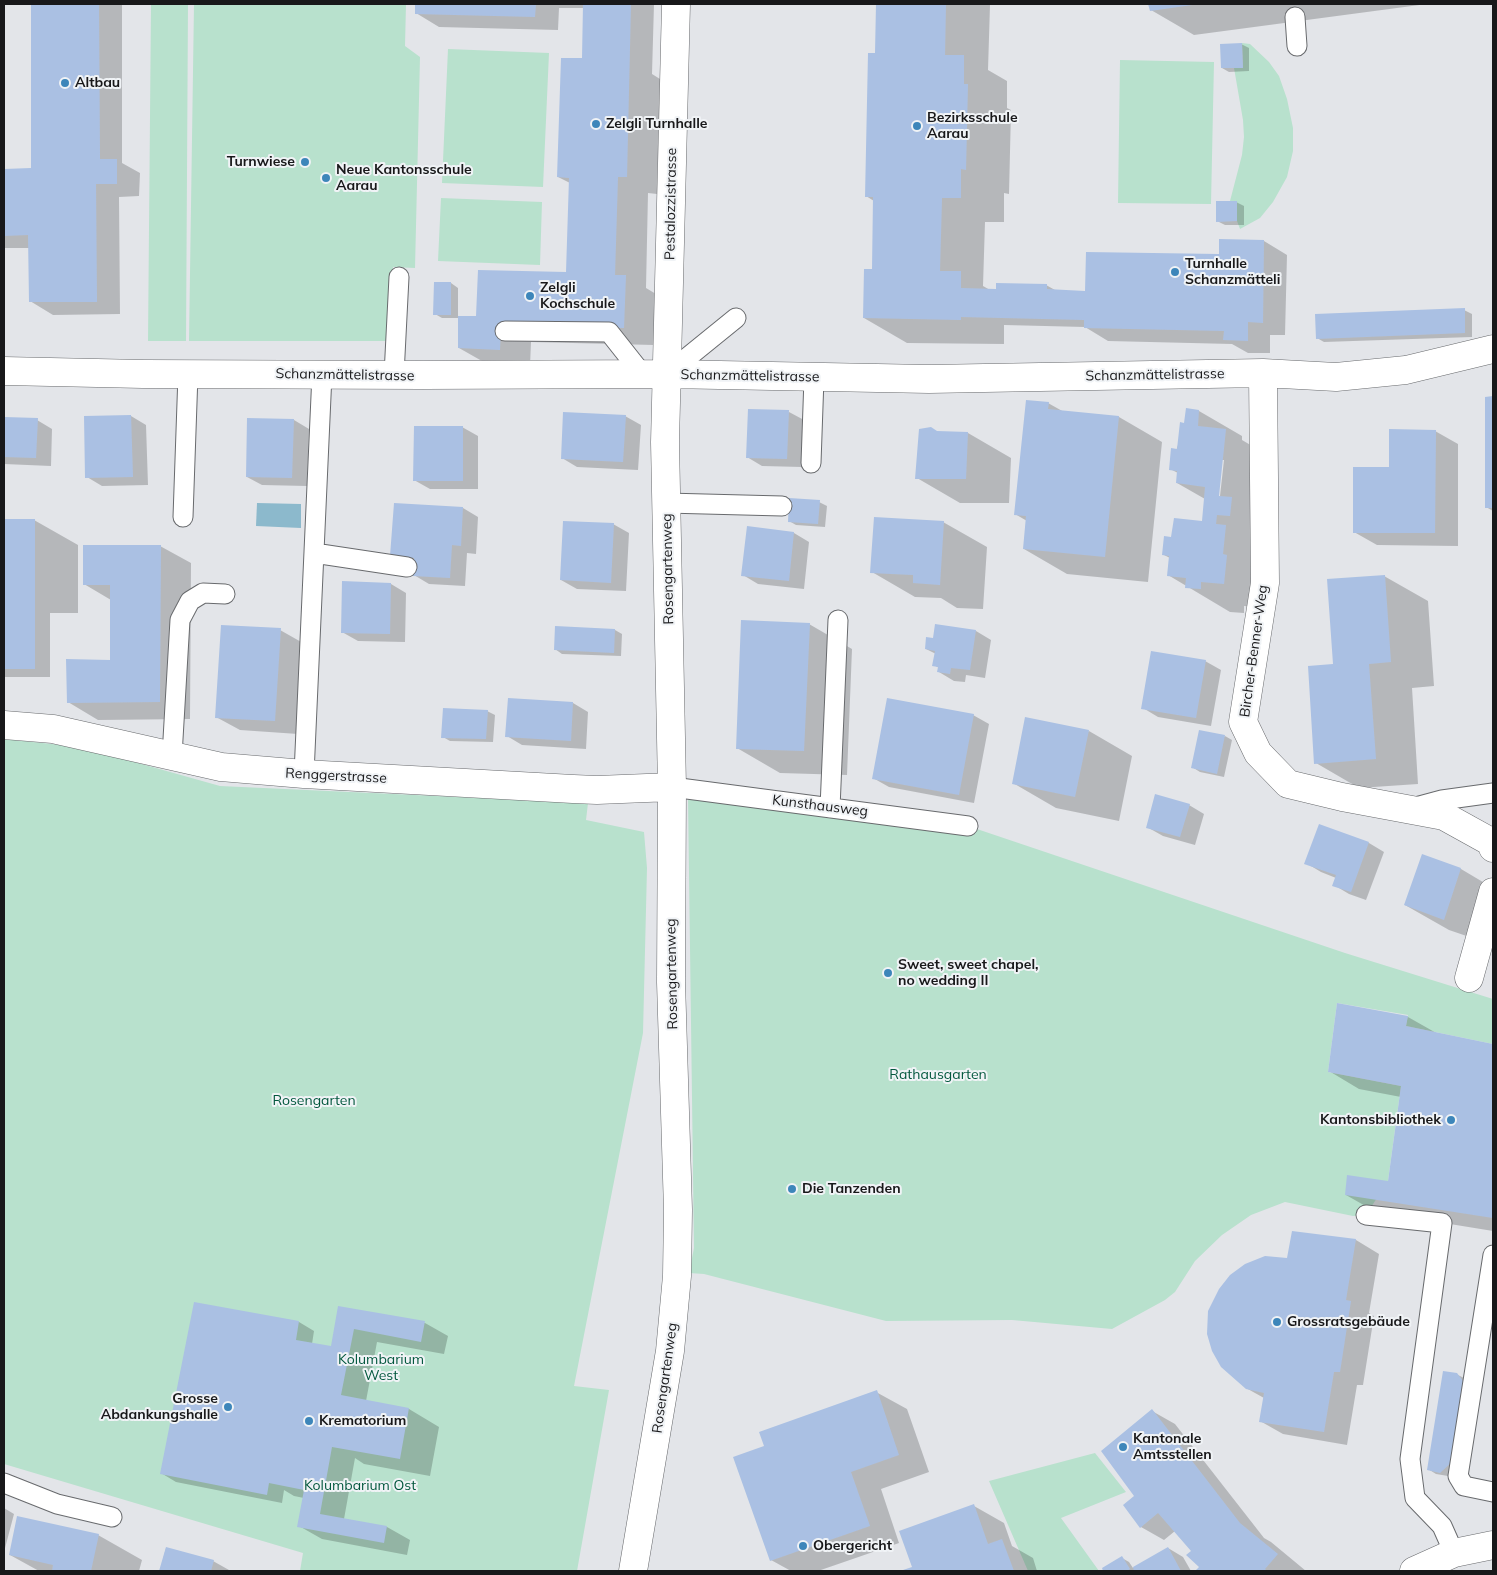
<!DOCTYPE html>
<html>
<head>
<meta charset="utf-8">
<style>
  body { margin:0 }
  #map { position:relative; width:1497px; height:1575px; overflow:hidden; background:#e3e5e9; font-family:Mulish,sans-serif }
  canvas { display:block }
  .frame { position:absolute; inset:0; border:5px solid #18181a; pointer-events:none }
</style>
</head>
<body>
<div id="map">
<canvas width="1497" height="1575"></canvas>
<div class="frame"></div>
</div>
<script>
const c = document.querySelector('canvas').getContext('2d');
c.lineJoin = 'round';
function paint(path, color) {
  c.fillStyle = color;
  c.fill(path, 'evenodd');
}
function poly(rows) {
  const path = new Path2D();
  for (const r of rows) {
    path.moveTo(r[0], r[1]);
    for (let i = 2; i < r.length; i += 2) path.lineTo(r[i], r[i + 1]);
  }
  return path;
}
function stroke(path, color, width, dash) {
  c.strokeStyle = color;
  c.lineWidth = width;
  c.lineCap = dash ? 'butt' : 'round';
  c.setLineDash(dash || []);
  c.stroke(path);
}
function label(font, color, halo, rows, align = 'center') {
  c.font = font + ' Mulish,sans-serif';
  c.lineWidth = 4;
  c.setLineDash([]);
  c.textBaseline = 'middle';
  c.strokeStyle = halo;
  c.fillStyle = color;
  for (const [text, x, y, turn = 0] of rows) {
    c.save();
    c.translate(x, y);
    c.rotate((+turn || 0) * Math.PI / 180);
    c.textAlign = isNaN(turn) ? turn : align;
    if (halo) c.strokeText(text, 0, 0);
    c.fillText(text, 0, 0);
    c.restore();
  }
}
paint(poly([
  [151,4,188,4,186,341,148,341],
  [194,4,406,4,405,46,420,57,415,268,393,267,389,341,189,341],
  [1242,43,1250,44,1269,62,1279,76,1287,99,1293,128,1293,151,1287,177,1273,202,1260,218,1240,229,1237,221,1237,201,1230,201,1242,155,1244,137,1243,120,1234,68,1243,67],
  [448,49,549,53,543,187,442,183],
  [1120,60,1214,62,1211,204,1118,203],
  [441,198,542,202,540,265,438,261],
  [4,739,81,747,220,786,588,803,586,820,644,832,647,868,643,1033,574,1386,609,1390,577,1571,300,1571,303,1553,4,1464],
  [688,797,968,826,1345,953,1493,999,1493,1044,1406,1026,1408,1015,1337,1003,1328,1072,1401,1086,1388,1181,1366,1215,1353,1216,1285,1202,1251,1215,1222,1235,1195,1261,1175,1292,1165,1300,1112,1329,1012,1320,886,1321,704,1274,689,1273,694,1248],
  [1095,1453,1126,1492,1061,1518,1099,1571,1028,1571,989,1481]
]), '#b8e1cd');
paint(poly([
  [257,503,301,504,301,528,256,526]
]), '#8cb9cc');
paint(poly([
  [32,4,122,4,122,163,140,173,139,196,119,197,120,314,53,315,30,301,29,248,4,248,4,170,33,170],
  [417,4,654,4,652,74,660,79,657,194,648,193,646,288,656,294,654,345,531,342,530,366,489,365,459,348,460,318,442,318,435,314,451,283,458,288,458,317,478,318,567,273,570,183,558,177,583,60,584,8,559,8,558,30,439,27,416,13],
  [878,4,1009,4,1009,5,990,5,988,70,1007,81,1007,108,1011,110,1009,194,1004,193,1004,222,985,222,983,286,990,290,1046,285,1055,290,1086,292,1220,256,1221,240,1264,241,1287,255,1285,335,1270,335,1270,353,1248,353,1232,344,1108,341,1085,327,1004,325,1004,344,907,343,864,318,873,270,874,201,866,196,877,55],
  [1150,4,1427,4,1194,35,1151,10],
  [1241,44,1249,48,1249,71,1229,72,1222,68],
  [1236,202,1244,206,1244,225,1225,225,1217,221],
  [1464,310,1472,314,1472,337,1324,342,1317,338],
  [1493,397,1493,511,1486,507,1487,398],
  [1048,403,1064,412,1119,417,1162,442,1148,582,1067,574,1024,549,1027,521,1015,514],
  [1187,410,1199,411,1242,436,1242,440,1269,456,1267,608,1244,606,1244,613,1230,612,1168,575,1170,558,1164,555,1173,538,1203,522,1205,499,1177,483,1178,473,1170,469,1185,424],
  [1221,460,1224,460,1220,496,1218,496],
  [789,412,804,420,802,467,762,466,747,457],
  [131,416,146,425,148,485,102,486,87,477],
  [625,416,641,425,638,470,577,467,562,458],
  [4,419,37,420,52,429,51,466,4,464],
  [294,420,309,429,307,486,262,485,247,477],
  [462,427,478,436,478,489,430,489,414,480],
  [1435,431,1458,444,1458,546,1377,545,1354,532,1390,468],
  [939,433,968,433,1011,458,1009,503,960,503,917,478],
  [819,502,827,506,825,527,796,525,789,521],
  [463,508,478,517,476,554,467,553,465,586,429,584,414,575,415,565,392,556],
  [4,520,34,520,78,545,78,613,50,613,50,677,4,677],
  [943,522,987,547,983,609,957,608,941,598,915,597,872,572],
  [613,524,629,533,626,591,577,589,561,580],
  [748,528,794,533,809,542,804,589,758,584,743,575],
  [160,546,191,563,190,719,98,720,68,702,111,661,111,600,84,584],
  [1384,576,1428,601,1434,686,1412,688,1418,784,1359,788,1316,763,1334,665],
  [344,583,391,584,406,593,405,642,358,641,342,632],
  [809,624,852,649,847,775,780,773,737,748],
  [556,627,615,630,622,634,621,656,562,654,555,649],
  [280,630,303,643,298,734,240,730,216,717],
  [976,631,991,640,985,678,966,675,965,682,954,681,939,672,939,668,934,665,936,654,926,649,935,639],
  [1205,661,1221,670,1211,726,1158,717,1143,708],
  [573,703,588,712,586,749,522,745,507,736],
  [487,711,495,715,493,742,450,741,443,737],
  [973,715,989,724,974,803,889,787,873,778],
  [1089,731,1132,756,1119,821,1056,808,1013,783],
  [1225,736,1232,740,1224,777,1200,772,1192,767],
  [1189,805,1204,814,1195,845,1163,836,1147,827],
  [1320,825,1369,843,1384,852,1366,900,1349,894,1334,885,1336,878,1321,872,1306,863],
  [1422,856,1461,869,1493,888,1487,943,1449,930,1405,905],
  [1338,1005,1408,1017,1438,1034,1493,1045,1493,1231,1376,1212,1346,1195,1389,1183,1401,1097,1359,1089,1329,1071],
  [1293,1232,1356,1240,1379,1254,1369,1313,1374,1316,1363,1385,1357,1385,1347,1445,1283,1434,1260,1421,1264,1398,1246,1388,1288,1259],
  [195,1304,299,1322,314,1331,312,1344,332,1348,339,1307,425,1323,448,1336,444,1354,377,1342,366,1401,409,1409,439,1427,430,1476,364,1464,355,1458,344,1519,387,1527,410,1540,407,1555,322,1539,299,1526,304,1498,294,1496,284,1490,282,1503,176,1482,161,1473],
  [1456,1374,1464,1378,1461,1464,1448,1476,1436,1474,1428,1469],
  [876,1392,907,1409,929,1472,881,1489,899,1543,818,1571,791,1571,771,1560,766,1446],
  [1152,1411,1175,1424,1264,1538,1271,1542,1306,1571,1199,1571,1198,1570,1201,1567,1192,1551,1175,1531,1164,1540,1141,1527,1136,1497],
  [974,1506,1004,1523,1012,1546,1033,1558,1037,1571,903,1571,913,1568],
  [4,1508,14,1514,4,1552],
  [98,1535,142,1560,139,1571,39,1571,10,1555],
  [166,1548,213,1561,229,1570,228,1571,160,1571],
  [1168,1548,1183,1557,1191,1571,1105,1571,1103,1569,1122,1558,1129,1562,1133,1568]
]), '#0003');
paint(poly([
  [31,4,99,4,100,159,117,159,117,184,96,184,97,302,29,302,28,235,4,236,4,169,31,168],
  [415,4,536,4,535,17,415,14],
  [583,4,631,4,627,177,618,177,615,275,626,275,624,328,501,325,500,350,458,348,458,316,476,316,478,270,566,272,569,178,557,177,561,58,582,58],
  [876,4,946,4,945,55,964,55,964,84,968,84,966,170,961,169,961,198,942,198,940,271,961,271,961,288,996,289,996,283,1047,284,1047,289,1085,291,1086,252,1219,254,1219,239,1264,240,1263,323,1248,322,1248,341,1223,340,1224,331,1084,328,1084,320,961,317,961,320,863,318,864,269,872,269,873,197,865,197,868,53,875,53],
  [1148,4,1192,4,1192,5,1150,11],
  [1242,43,1243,68,1221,68,1220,44],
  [1216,201,1237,201,1237,221,1216,222],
  [434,282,451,282,451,315,433,315],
  [1465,308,1465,333,1316,339,1315,314],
  [1493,396,1493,508,1485,508,1485,397],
  [1026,400,1049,402,1048,409,1119,416,1105,557,1023,549,1026,516,1014,515],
  [1186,408,1199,410,1198,426,1226,429,1219,496,1232,497,1230,516,1217,515,1216,524,1226,525,1223,554,1227,555,1224,584,1201,582,1201,589,1185,588,1186,578,1167,576,1169,556,1162,555,1164,536,1171,537,1174,518,1202,521,1205,487,1176,483,1177,471,1169,470,1171,448,1177,449,1180,422,1184,423],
  [748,409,789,410,787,459,746,458],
  [563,412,626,415,623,462,561,459],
  [131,415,133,477,85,478,84,416],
  [4,417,38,418,36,458,4,457],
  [247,418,294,419,292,478,246,477],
  [414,426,463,426,463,481,413,481],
  [931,427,937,431,968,432,966,479,915,479,919,429],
  [1389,429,1436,430,1435,533,1353,533,1353,467,1389,467],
  [789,498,820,500,818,524,788,522],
  [394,503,463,507,461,546,452,545,450,578,413,576,414,558,390,556],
  [874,517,944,521,940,585,913,583,913,575,870,573],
  [4,519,35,519,35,669,4,669],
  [563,521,614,523,611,583,560,580],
  [747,526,794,532,789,581,741,576],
  [83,545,161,545,160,702,67,703,66,659,110,660,110,585,83,585],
  [1385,575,1391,662,1369,664,1376,759,1314,764,1308,666,1333,664,1327,579],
  [342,581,391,583,390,634,341,633],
  [741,620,810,623,804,751,736,749],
  [935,624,976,630,970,670,951,668,950,674,937,672,938,667,932,666,935,651,925,649,926,637,933,638],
  [221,625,281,628,275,721,215,718],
  [555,626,615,629,614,653,554,650],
  [1151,651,1206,660,1196,718,1141,709],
  [508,698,573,702,571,741,505,737],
  [887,698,974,714,959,795,872,779],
  [443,708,488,710,486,739,441,738],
  [1025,717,1089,730,1075,797,1012,784],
  [1199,730,1225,735,1217,774,1191,768],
  [1155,794,1190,804,1180,837,1146,828],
  [1319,824,1369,842,1351,892,1332,886,1336,875,1304,864],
  [1422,854,1461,868,1444,920,1404,905],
  [1337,1003,1408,1016,1406,1026,1493,1044,1493,1218,1345,1195,1347,1175,1388,1181,1401,1086,1328,1072],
  [1292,1231,1356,1239,1346,1300,1351,1301,1340,1372,1334,1372,1324,1432,1259,1422,1264,1393,1246,1389,1221,1367,1212,1351,1207,1334,1208,1311,1219,1289,1230,1275,1245,1264,1265,1256,1287,1258],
  [194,1302,299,1321,296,1340,331,1346,338,1306,425,1321,421,1342,354,1329,341,1395,409,1408,400,1459,332,1447,320,1514,387,1526,384,1543,297,1527,304,1490,269,1483,267,1495,160,1474],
  [1443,1371,1457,1373,1466,1385,1454,1460,1440,1473,1427,1470],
  [877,1390,899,1455,851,1472,870,1526,770,1561,733,1457,764,1446,759,1432],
  [1152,1409,1240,1523,1278,1554,1265,1569,1267,1571,1198,1571,1196,1570,1199,1567,1186,1555,1191,1551,1158,1513,1140,1528,1123,1505,1134,1496,1101,1451],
  [974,1504,988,1544,1002,1539,1014,1571,900,1571,912,1567,899,1531],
  [17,1516,99,1534,91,1571,52,1571,53,1565,9,1555],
  [166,1547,214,1560,211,1571,159,1571],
  [1168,1547,1181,1571,1134,1571,1133,1567],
  [1122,1556,1130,1569,1127,1571,1103,1571,1102,1568]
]), '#aac0e3');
const service = poly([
  [1295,17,1297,46],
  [505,331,609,332,643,375],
  [667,374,736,318],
  [394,375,399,277],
  [811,463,814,378],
  [666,503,782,506],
  [183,517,188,374],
  [314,553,407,567],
  [172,756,180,620,190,601,203,593,225,594],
  [304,774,322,374],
  [672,787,968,826],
  [1416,807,1442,800,1493,793],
  [830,808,838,620],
  [1366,1215,1442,1223,1410,1459,1415,1498,1442,1526,1454,1553],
  [1493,1255,1458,1476,1464,1486,1493,1492],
  [4,1483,57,1504,112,1517]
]);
const minor = poly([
  [4,371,143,374,423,375,667,374,929,379,1263,373,1336,377,1406,370,1493,349],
  [1263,373,1265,583,1243,722,1258,753,1288,784,1342,797,1444,816,1491,842,1493,848],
  [4,725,53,729,221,767,304,774,573,789,597,790,672,787],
  [1469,978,1493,892],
  [633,1571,670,1351,677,1276,678,1210,671,982,672,787,665,442,676,4]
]);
const secondary = poly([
  [1414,1571,1454,1553,1493,1545]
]);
stroke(service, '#686a6d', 21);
stroke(minor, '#686a6d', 29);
stroke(secondary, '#686a6d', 29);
stroke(service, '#fff', 19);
stroke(minor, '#fff', 28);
stroke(secondary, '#fff', 28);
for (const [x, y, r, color] of [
  [65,83,5,"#3d86ba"],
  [596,124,5,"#3d86ba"],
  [917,126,5,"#3d86ba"],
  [305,162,5,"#3d86ba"],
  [326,178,5,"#3d86ba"],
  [1175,272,5,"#3d86ba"],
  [530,296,5,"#3d86ba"],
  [888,973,5,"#3d86ba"],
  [1451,1120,5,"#3d86ba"],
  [792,1189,5,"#3d86ba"],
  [1277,1322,5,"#3d86ba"],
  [228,1407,5,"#3d86ba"],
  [309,1421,5,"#3d86ba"],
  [1123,1447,5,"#3d86ba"],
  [803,1546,5,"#3d86ba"]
]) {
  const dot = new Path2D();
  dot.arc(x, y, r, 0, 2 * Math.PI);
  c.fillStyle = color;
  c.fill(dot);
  stroke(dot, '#f0f3f6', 2);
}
label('bold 14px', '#18181a', '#f0f3f6', [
  ["Altbau",75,83],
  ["Bezirksschule",927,118],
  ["Aarau",927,134],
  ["Zelgli Turnhalle",606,124],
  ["Turnwiese",295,162,"right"],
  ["Neue Kantonsschule",336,170],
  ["Aarau",336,186],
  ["Turnhalle",1185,264],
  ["Schanzmätteli",1185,280],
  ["Zelgli",540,288],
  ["Kochschule",540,304],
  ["Sweet, sweet chapel,",898,965],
  ["no wedding II",898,981],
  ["Kantonsbibliothek",1441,1120,"right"],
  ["Die Tanzenden",802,1189],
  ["Grossratsgebäude",1287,1322],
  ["Grosse",218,1399,"right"],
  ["Abdankungshalle",218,1415,"right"],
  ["Krematorium",319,1421],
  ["Kantonale",1133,1439],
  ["Amtsstellen",1133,1455],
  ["Obergericht",813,1546]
], 'left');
label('14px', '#18181a', '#f0f3f6', [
  ["Pestalozzistrasse",671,204,-89],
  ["Schanzmättelistrasse",345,375,1],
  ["Schanzmättelistrasse",1155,375,-1],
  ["Schanzmättelistrasse",750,376,1],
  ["Rosengartenweg",668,569,-91],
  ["Bircher-Benner-Weg",1254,651,-82],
  ["Renggerstrasse",336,776,3],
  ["Kunsthausweg",820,806,7],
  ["Rosengartenweg",672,974,-91],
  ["Rosengartenweg",665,1378,-82]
]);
label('14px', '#02573d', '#f0f3f6', [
  ["Rathausgarten",938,1075],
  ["Rosengarten",314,1101],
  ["Kolumbarium",381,1360],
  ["West",381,1376],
  ["Kolumbarium Ost",360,1486]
]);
</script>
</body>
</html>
